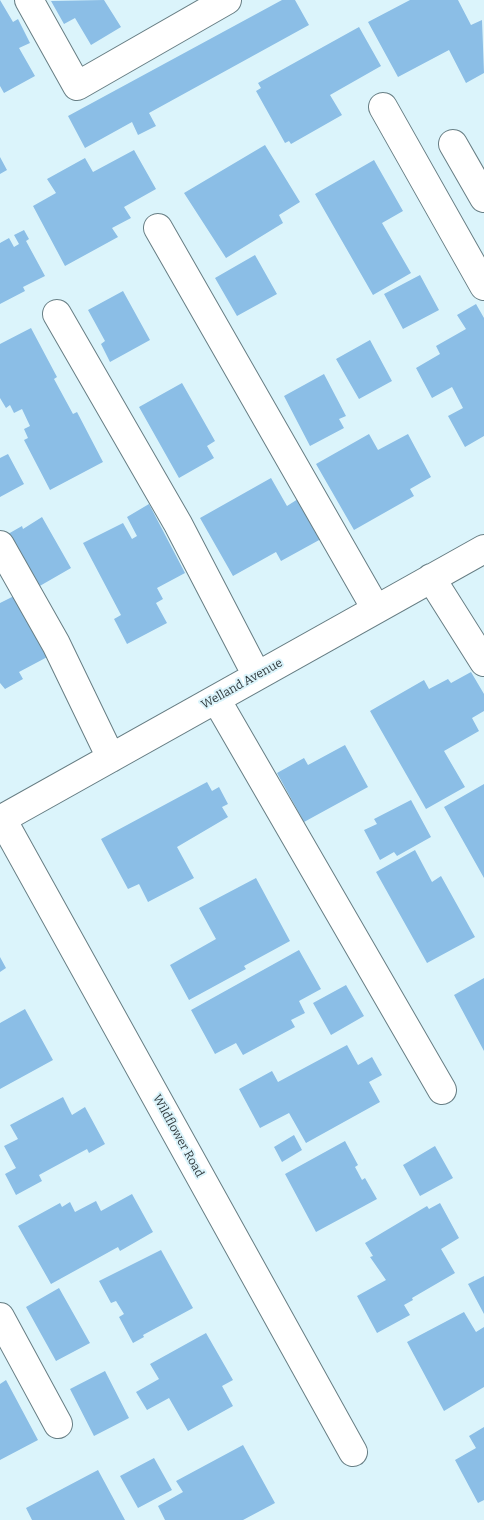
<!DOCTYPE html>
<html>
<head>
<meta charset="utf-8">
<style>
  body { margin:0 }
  canvas { display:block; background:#dbf4fb }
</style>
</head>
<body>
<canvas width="484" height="1520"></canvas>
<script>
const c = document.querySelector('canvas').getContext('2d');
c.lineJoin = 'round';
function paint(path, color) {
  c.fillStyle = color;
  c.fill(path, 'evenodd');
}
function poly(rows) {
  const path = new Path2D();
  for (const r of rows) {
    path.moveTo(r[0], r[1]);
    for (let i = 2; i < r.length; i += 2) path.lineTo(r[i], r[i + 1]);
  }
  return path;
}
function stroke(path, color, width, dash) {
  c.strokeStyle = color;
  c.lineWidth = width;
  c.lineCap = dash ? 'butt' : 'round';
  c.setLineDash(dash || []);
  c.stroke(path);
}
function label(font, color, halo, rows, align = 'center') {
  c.font = font + ' Bitter,serif';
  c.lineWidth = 4;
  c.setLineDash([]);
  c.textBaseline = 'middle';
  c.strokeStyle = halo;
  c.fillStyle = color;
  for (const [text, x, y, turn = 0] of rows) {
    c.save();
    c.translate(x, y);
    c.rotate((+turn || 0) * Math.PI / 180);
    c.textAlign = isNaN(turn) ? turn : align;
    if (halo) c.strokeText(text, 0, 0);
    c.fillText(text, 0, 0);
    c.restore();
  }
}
paint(poly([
  [0,0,13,22,18,19,30,43,19,48,35,76,4,93,0,86],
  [104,0,121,27,91,45,75,18,64,24,51,1],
  [282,0,295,0,309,25,149,113,156,126,138,135,132,122,85,148,68,116],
  [410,0,458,0,471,25,482,20,484,73,466,83,449,50,398,77,368,22],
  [359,27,381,66,330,95,342,115,291,144,289,141,285,143,256,91,261,88,258,83],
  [265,145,300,202,279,215,283,223,226,258,184,193],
  [134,150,156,189,124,207,131,218,112,228,118,237,65,266,33,206,56,193,47,179,85,158,93,172],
  [0,157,7,170,0,174],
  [374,160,403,211,382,223,411,273,373,295,315,194],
  [24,230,29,239,26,241,45,276,23,287,25,291,0,304,0,243,9,238,14,247,19,244,14,235],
  [255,255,277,294,237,316,215,278],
  [420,275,439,310,403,329,384,294],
  [123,291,150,340,110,362,101,344,105,341,88,310],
  [476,304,484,318,484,436,465,447,448,416,463,408,452,387,432,398,416,368,440,354,436,346,466,329,457,315],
  [31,328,57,377,54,379,73,414,77,412,103,462,50,490,24,440,28,438,24,429,30,426,22,409,14,413,10,405,6,408,0,398,0,344],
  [370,340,392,381,359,399,336,359],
  [324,374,346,416,339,419,344,428,310,446,284,396],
  [182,383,215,441,207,446,214,458,179,478,139,407],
  [369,434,378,450,408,434,431,477,410,489,414,496,354,530,316,464],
  [8,454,24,484,0,497,0,458],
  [271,478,287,506,298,499,321,539,281,561,276,552,233,576,200,518],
  [149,504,185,573,157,588,163,599,156,603,167,623,127,644,114,619,121,615,83,543,123,523,132,539,137,536,127,517],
  [42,517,71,568,38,587,8,534,22,526,23,529],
  [14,596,51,655,19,672,23,679,5,689,0,683,0,603],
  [471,672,484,694,484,711,472,718,479,731,444,751,465,787,426,809,370,711,424,680,429,689,448,679,451,683],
  [345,745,368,787,304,822,277,773,304,758,308,765],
  [207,782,212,791,219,787,228,804,222,807,228,817,177,847,194,878,148,902,139,884,128,889,101,839],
  [484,784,484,878,444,807],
  [411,800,431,837,397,856,394,852,380,860,364,830,377,824,374,819],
  [415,850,432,882,441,876,475,937,427,963,376,872],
  [256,878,290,941,244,966,246,969,189,1000,170,965,216,939,199,908],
  [299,950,321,989,299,1001,305,1013,291,1020,295,1027,243,1055,236,1043,215,1054,191,1010],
  [0,957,6,968,0,972],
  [484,978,484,1051,454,995],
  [346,985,364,1016,331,1035,313,1003],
  [25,1009,53,1060,0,1089,0,1023],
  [347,1045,358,1065,372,1057,382,1075,369,1082,380,1102,306,1143,289,1113,260,1128,239,1089,272,1071,278,1082],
  [63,1097,72,1115,85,1107,105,1144,89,1153,87,1149,39,1175,42,1181,16,1195,5,1174,16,1168,4,1146,18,1139,10,1125],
  [294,1135,302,1150,282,1162,274,1147],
  [345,1141,358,1165,355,1167,362,1180,365,1178,377,1199,316,1232,285,1174],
  [435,1146,453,1178,420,1196,403,1165],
  [132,1194,153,1232,120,1251,118,1247,51,1284,18,1226,60,1203,62,1207,70,1202,75,1212,96,1201,101,1211],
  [440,1203,459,1238,441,1249,455,1273,412,1298,413,1300,404,1305,410,1315,377,1333,357,1296,386,1280,370,1257,373,1256,365,1243,427,1206,429,1209],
  [161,1250,193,1308,143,1335,144,1337,133,1343,119,1317,124,1314,116,1301,111,1303,99,1281],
  [484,1276,484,1314,468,1284],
  [59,1288,90,1343,56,1361,26,1307],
  [464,1312,476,1332,484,1327,484,1387,444,1411,407,1342],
  [206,1333,233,1380,222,1386,233,1406,188,1431,169,1398,147,1410,136,1392,159,1379,150,1364],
  [105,1371,129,1418,94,1436,70,1389],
  [6,1380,38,1440,0,1460,0,1384],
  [484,1427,484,1500,478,1503,455,1460,476,1448,469,1436],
  [243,1445,275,1503,243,1520,165,1520,158,1506,183,1492,176,1481],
  [154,1458,172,1490,138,1508,120,1476],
  [98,1470,125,1520,32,1520,26,1508]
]), '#8bbee6');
const minor = poly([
  [29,0,77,86,227,0],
  [383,107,484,286],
  [453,144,484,198],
  [158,228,376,609],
  [57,314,178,524,257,676],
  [0,545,56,644,111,758],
  [431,578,484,662],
  [216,699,442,1090],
  [2,819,353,1452],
  [0,820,484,549],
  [0,1317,58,1424]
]);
stroke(minor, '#677e84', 30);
stroke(minor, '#fff', 28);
label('12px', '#303a3d', '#dbf4fb', [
  ["Welland Avenue",242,684,-29],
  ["Wildflower Road",178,1136,61]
]);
</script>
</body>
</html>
